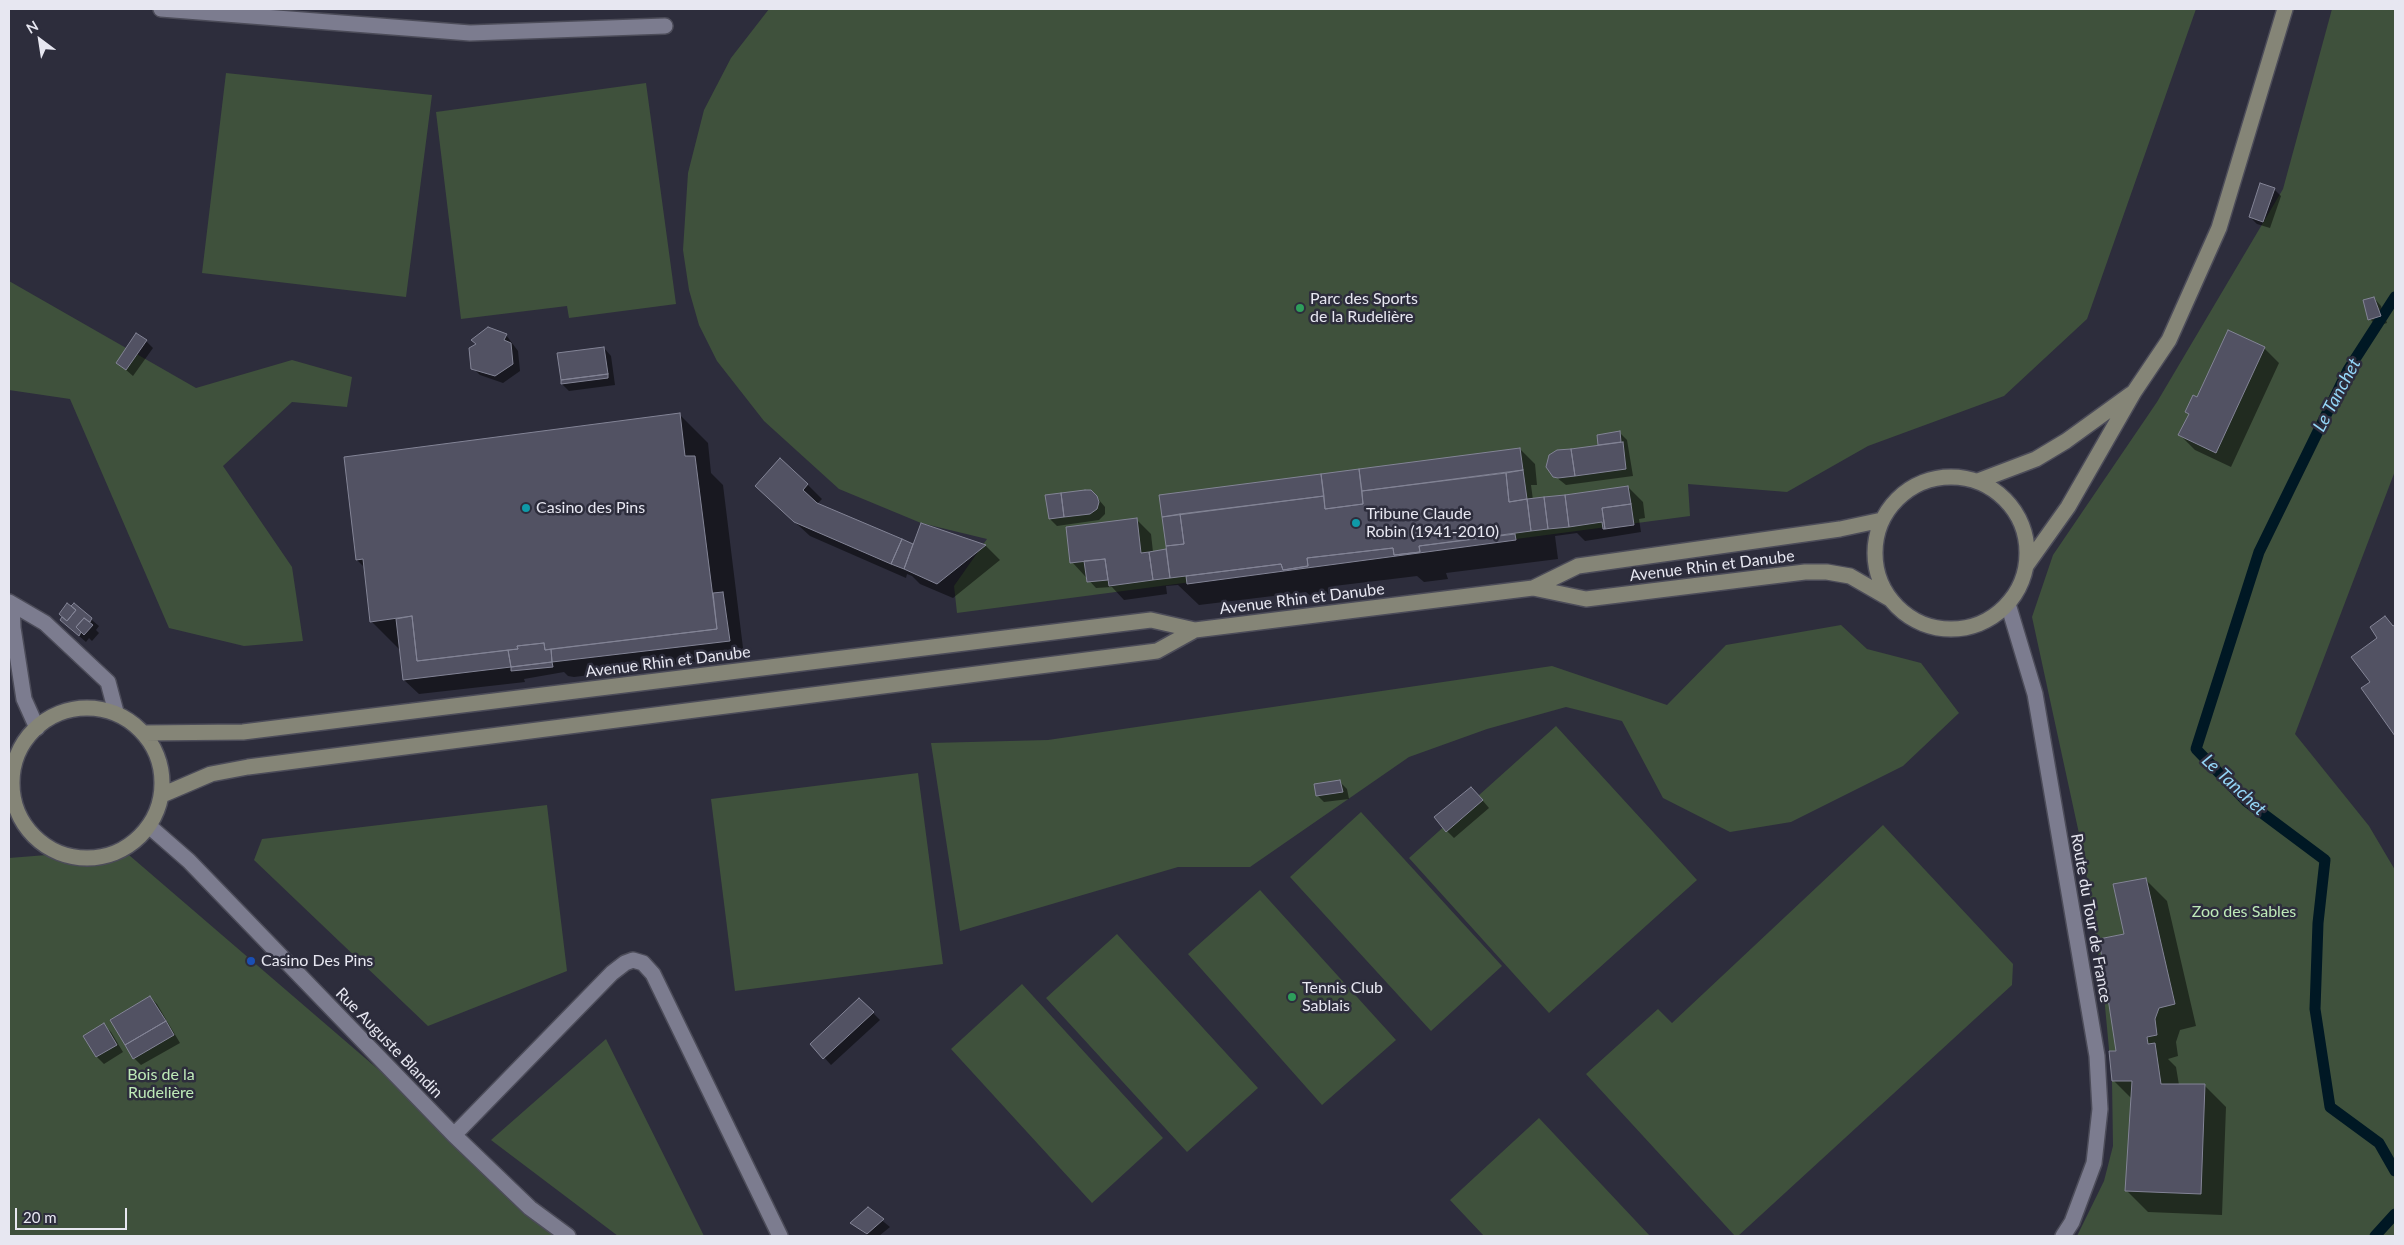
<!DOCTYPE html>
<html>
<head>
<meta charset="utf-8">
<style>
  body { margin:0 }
  #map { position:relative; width:2404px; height:1245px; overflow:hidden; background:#2d2d3c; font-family:Lato,sans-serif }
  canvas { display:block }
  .frame { position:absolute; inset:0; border:10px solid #e7e7f1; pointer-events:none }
  .north { position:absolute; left:15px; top:15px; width:50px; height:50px; -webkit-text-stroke:4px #2d2d3c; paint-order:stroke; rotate:329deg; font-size:14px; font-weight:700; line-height:20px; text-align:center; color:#e7e7f1 }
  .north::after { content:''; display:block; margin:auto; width:18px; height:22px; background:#e7e7f1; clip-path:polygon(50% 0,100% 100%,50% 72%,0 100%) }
  .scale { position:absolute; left:15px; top:1208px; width:112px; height:22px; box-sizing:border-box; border:2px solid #e7e7f1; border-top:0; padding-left:6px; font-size:15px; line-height:18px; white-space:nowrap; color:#e7e7f1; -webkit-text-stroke:4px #2d2d3c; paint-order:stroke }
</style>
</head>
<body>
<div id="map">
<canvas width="2404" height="1245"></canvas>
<div class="frame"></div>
<div class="north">N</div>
<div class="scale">20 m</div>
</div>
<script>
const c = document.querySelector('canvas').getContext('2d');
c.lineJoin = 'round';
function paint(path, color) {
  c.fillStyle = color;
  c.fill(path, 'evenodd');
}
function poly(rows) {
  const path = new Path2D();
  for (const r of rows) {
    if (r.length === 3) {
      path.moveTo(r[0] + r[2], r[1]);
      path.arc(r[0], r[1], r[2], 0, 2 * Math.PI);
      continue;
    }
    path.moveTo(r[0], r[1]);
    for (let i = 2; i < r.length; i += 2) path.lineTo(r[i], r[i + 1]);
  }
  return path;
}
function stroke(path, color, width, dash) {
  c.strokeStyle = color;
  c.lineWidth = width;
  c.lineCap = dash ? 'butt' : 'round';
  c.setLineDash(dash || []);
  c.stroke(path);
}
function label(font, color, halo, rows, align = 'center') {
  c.font = font + ' Lato,sans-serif';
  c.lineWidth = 5;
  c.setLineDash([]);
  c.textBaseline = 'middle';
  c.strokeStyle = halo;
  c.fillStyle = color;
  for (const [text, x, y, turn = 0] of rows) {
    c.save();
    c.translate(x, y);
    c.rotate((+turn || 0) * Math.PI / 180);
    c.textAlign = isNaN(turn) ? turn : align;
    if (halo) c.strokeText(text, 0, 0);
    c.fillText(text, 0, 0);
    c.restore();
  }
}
paint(poly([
  [769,9,2196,9,2087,319,2004,396,1868,446,1787,492,1688,484,1690,516,957,613,954,586,987,539,921,523,839,489,764,421,717,361,699,325,689,290,683,250,688,173,704,110,731,58],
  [2332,9,2395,9,2395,471,2295,734,2369,826,2395,870,2395,1236,2077,1236,2104,1181,2113,1146,2112,1081,2103,985,2083,852,2032,617,2053,555,2157,402,2283,189],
  [226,73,432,95,406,297,202,273],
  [646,83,676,304,569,318,567,306,461,319,436,112],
  [9,281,196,388,292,360,352,377,347,407,292,402,223,466,292,567,303,641,244,646,169,628,70,399,9,390],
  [1841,625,1867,649,1921,663,1959,713,1903,766,1791,822,1730,832,1663,798,1622,721,1566,707,1487,729,1409,757,1250,867,1178,867,960,931,931,743,1048,740,1552,666,1667,705,1726,645],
  [1556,726,1697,880,1549,1013,1409,858],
  [918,773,943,964,735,991,711,799],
  [547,805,567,971,428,1026,254,860,262,839],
  [1361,812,1502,966,1431,1031,1290,877],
  [1883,825,2013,964,2012,985,1738,1236,1735,1236,1586,1074,1658,1009,1672,1023],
  [122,849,572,1236,9,1236,9,858],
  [1260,890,1396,1040,1322,1105,1188,954],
  [1117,934,1258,1088,1187,1152,1046,998],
  [1022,984,1163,1138,1092,1203,951,1049],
  [606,1039,704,1236,618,1236,491,1140],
  [1539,1118,1650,1236,1484,1236,1450,1200]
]), '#3f513c');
paint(poly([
  [2274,189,2281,196,2270,228,2257,224,2250,217],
  [2374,298,2381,306,2387,323,2377,326,2370,319],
  [488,328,506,335,518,351,520,371,503,383,480,375,473,368,477,344],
  [146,341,153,348,133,376,117,362],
  [604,348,611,356,615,385,569,391,562,384],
  [2264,348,2279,363,2231,467,2195,450,2180,435],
  [680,415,708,443,711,473,723,485,744,656,574,677,568,676,564,672,524,679,525,682,419,694,404,680,400,650,372,622,365,568,357,560],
  [1619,432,1627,440,1633,476,1566,485,1551,473,1600,446,1599,436],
  [1520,449,1535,464,1537,485,1531,485,1533,500,1628,487,1643,502,1645,518,1639,519,1641,532,1585,541,1577,533,1555,536,1558,559,1446,573,1448,579,1424,582,1417,576,1334,586,1335,593,1312,597,1306,592,1199,605,1178,585,1166,586,1167,594,1124,600,1112,587,1096,588,1072,562,1136,519,1151,534,1153,552,1168,550,1358,470,1360,472],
  [807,484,822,499,817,504,914,546,922,525,986,546,1000,560,953,598,920,584,912,576,907,574,906,578,810,536,771,500],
  [1094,494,1105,507,1105,514,1099,520,1057,526,1050,519],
  [74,605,99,626,96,630,99,633,92,641,89,638,86,642,61,620],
  [2395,626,2395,733,2362,688,2371,682],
  [1340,782,1347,789,1349,799,1324,802,1317,795],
  [1478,795,1489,808,1454,838,1447,831],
  [2145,879,2167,901,2196,1026,2180,1030,2176,1042,2178,1056,2168,1059,2176,1067,2179,1085,2204,1085,2226,1107,2222,1215,2148,1212,2126,1190,2132,1099,2113,1080,2118,1053,2125,935],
  [150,997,157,1004,180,1043,141,1065,134,1058],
  [859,999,880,1020,831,1065,812,1044],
  [104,1025,111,1032,123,1052,104,1064,97,1057,85,1036],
  [868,1209,890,1227,879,1236,868,1236,852,1223]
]), '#0007');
stroke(poly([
  [2395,297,2348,370,2259,552,2196,749,2246,801,2325,860,2318,923,2315,1009,2330,1107,2379,1143,2395,1171],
  [2375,1236,2395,1214]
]), '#001824', 11);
const building = poly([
  [2260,183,2275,188,2263,222,2249,217,2260,183],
  [2374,297,2381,316,2368,320,2363,300,2374,297],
  [488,327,507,334,504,340,511,343,513,364,495,376,471,369,469,348,476,344,471,340,488,327],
  [2228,330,2265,347,2216,453,2178,435,2189,414,2185,412,2193,395,2197,397,2228,330],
  [136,333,147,340,126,370,116,363,136,333],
  [604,347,608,374,561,380,557,353,604,347],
  [608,374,608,378,561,384,561,380,608,374],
  [680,413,685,456,695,456,717,629,545,650,544,643,517,646,518,649,417,661,412,616,370,622,363,559,356,560,344,457,680,413],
  [1620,431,1621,442,1598,445,1597,435,1620,431],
  [1623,442,1626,469,1575,476,1571,449,1623,442],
  [1520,448,1523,470,1362,491,1359,469,1520,448],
  [1571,449,1575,476,1558,478,1553,477,1546,467,1549,455,1557,450,1571,449],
  [780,458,808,484,803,490,817,503,902,539,891,564,794,522,755,486,780,458],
  [1359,469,1363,504,1325,509,1321,474,1359,469],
  [1523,470,1527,499,1509,502,1506,473,1523,470],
  [1506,473,1509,502,1527,499,1531,531,1419,546,1420,552,1394,555,1393,548,1307,558,1308,566,1283,570,1281,564,1170,578,1166,546,1184,544,1180,514,1324,496,1325,509,1363,504,1362,491,1506,473],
  [1321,474,1324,496,1162,517,1159,495,1321,474],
  [1628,486,1631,504,1602,508,1605,529,1603,529,1602,522,1569,527,1565,495,1628,486],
  [1085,490,1091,490,1097,496,1099,502,1097,509,1090,514,1064,517,1061,493,1085,490],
  [1061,493,1064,517,1049,519,1045,495,1061,493],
  [1565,495,1569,527,1548,529,1544,497,1565,495],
  [1544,497,1548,529,1531,531,1527,499,1544,497],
  [1631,504,1634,525,1605,529,1602,508,1631,504],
  [1180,514,1184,544,1166,546,1162,517,1180,514],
  [1137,518,1141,553,1149,552,1153,580,1109,586,1105,559,1070,563,1066,527,1137,518],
  [921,523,986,545,937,584,904,569,921,523],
  [1515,534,1516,540,1187,584,1186,576,1281,564,1283,570,1308,566,1307,558,1393,548,1394,555,1420,552,1419,546,1515,534],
  [902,539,913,544,904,569,891,564,902,539],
  [1166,549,1170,578,1153,580,1149,552,1166,549],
  [1105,559,1108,580,1087,582,1084,561,1105,559],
  [723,592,730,641,552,662,551,649,717,629,713,593,723,592],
  [67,603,76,610,67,621,59,614,67,603],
  [74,603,92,618,90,622,84,618,76,627,81,632,79,636,60,620,62,617,67,621,76,610,71,606,74,603],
  [412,616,417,661,508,650,511,667,403,680,396,619,412,616],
  [2385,616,2393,626,2395,625,2395,736,2361,688,2370,682,2351,657,2377,638,2370,627,2385,616],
  [84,618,93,625,84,635,76,627,84,618],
  [544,643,545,650,551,649,552,662,511,667,508,650,518,649,517,646,544,643],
  [552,662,553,667,511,671,511,667,552,662],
  [1340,780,1343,792,1316,796,1314,784,1340,780],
  [1471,787,1483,800,1446,832,1434,817,1471,787],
  [2146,878,2175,1004,2159,1008,2155,1019,2157,1035,2147,1037,2148,1044,2155,1043,2161,1084,2205,1084,2201,1194,2125,1191,2132,1081,2112,1081,2109,1051,2116,1051,2099,939,2124,934,2113,884,2146,878],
  [150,996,166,1021,125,1045,110,1020,150,996],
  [859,998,874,1012,823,1059,810,1044,859,998],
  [166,1021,174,1035,133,1059,125,1045,166,1021],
  [104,1023,117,1045,96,1057,83,1036,104,1023],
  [868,1207,884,1219,867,1234,850,1223,868,1207]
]);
paint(building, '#525263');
stroke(building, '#838496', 1);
const lane = poly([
  [161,9,470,33,665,26]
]);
const street = poly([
  [9,602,45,623,108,682,116,712],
  [2008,604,2035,694,2097,1056,2100,1109,2094,1163,2072,1222,2063,1236],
  [12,605,13,628,24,699,37,728],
  [149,826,189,861,454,1135,530,1208,568,1236],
  [454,1135,612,973,625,963,633,960,643,963,653,974,780,1236]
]);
const secondary = poly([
  [1951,553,76],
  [1978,481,2036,459,2066,441,2131,394],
  [2026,566,2068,507,2134,392,2169,340,2219,228,2285,9],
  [1533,588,1586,599,1805,572,1827,572,1850,576,1890,599],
  [87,783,75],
  [144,733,243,732,1151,620,1195,630,1533,588,1578,566,1840,529,1882,520],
  [162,795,211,774,248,767,1157,651,1195,630]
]);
stroke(lane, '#4c4c59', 18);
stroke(street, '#4c4c59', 18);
stroke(secondary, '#4c4c59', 18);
stroke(lane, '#7c7c8f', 15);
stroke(street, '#7c7c8f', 15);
stroke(secondary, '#858577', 15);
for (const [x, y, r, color] of [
  [1300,308,5,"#2e9e5b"],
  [526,508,5,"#0f9aa8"],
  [1356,523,5,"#0f9aa8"],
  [251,961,5,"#1a4fb4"],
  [1292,997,5,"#2e9e5b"]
]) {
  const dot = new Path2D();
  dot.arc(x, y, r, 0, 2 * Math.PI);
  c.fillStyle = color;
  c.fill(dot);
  stroke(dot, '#2d2d3c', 2);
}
label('16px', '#e7e7f1', '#2d2d3c', [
  ["Parc des Sports",1310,299],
  ["de la Rudelière",1310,317],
  ["Casino des Pins",536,508],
  ["Tribune Claude",1366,514],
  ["Robin (1941-2010)",1366,532],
  ["Casino Des Pins",261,961],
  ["Tennis Club",1302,988],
  ["Sablais",1302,1006]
], 'left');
label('16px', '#e7e7f1', '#2d2d3c', [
  ["Avenue Rhin et Danube",1712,566,-7],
  ["Avenue Rhin et Danube",1302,599,-7],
  ["Avenue Rhin et Danube",668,662,-7],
  ["Route du Tour de France",2091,918,80],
  ["Rue Auguste Blandin",389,1043,46]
]);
label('16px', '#beeab8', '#2d2d3c', [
  ["Zoo des Sables",2244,912],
  ["Bois de la",161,1075],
  ["Rudelière",161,1093]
]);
label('italic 18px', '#94d5f7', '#2d2d3c', [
  ["Le Tanchet",2337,395,-62],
  ["Le Tanchet",2234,785,43]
]);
</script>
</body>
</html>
